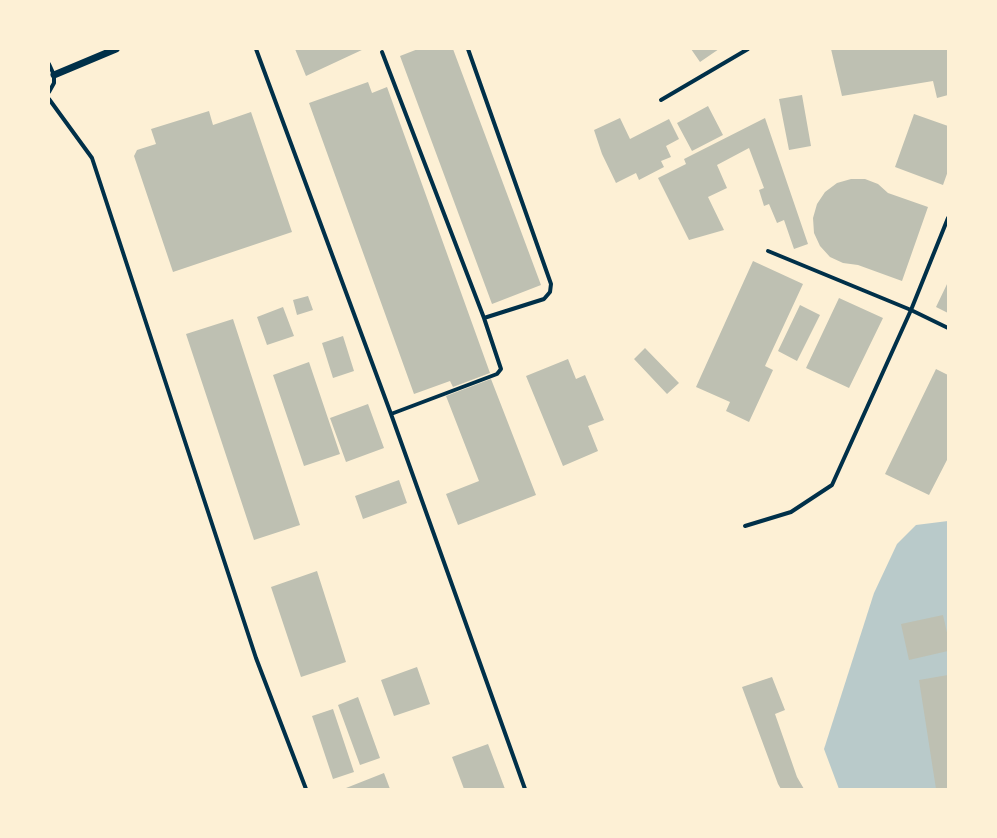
<!DOCTYPE html>
<html>
<head>
<meta charset="utf-8">
<style>
  body { margin:0 }
  #map { position:relative; width:997px; height:838px; overflow:hidden; background:#fdf0d5; font-family:Lato,sans-serif }
  canvas { display:block }
  .frame { position:absolute; inset:0; border:50px solid #fdf0d5; pointer-events:none }
</style>
</head>
<body>
<div id="map">
<canvas width="997" height="838"></canvas>
<div class="frame"></div>
</div>
<script>
const c = document.querySelector('canvas').getContext('2d');
c.lineJoin = 'round';
function paint(path, color) {
  c.fillStyle = color;
  c.fill(path, 'evenodd');
}
function poly(rows) {
  const path = new Path2D();
  for (const r of rows) {
    path.moveTo(r[0], r[1]);
    for (let i = 2; i < r.length; i += 2) path.lineTo(r[i], r[i + 1]);
  }
  return path;
}
function stroke(path, color, width, dash) {
  c.strokeStyle = color;
  c.lineWidth = width;
  c.lineCap = dash ? 'butt' : 'round';
  c.setLineDash(dash || []);
  c.stroke(path);
}
paint(poly([
  [948,521,948,789,839,789,824,749,874,593,897,544,916,525]
]), '#b9caca');
paint(poly([
  [295,49,364,49,306,76],
  [418,49,453,49,541,285,492,304,400,56],
  [691,49,719,49,700,62],
  [831,49,948,49,948,95,937,98,933,81,842,96],
  [368,82,372,93,387,87,490,373,453,387,450,381,414,394,309,103],
  [802,95,811,146,789,150,779,99],
  [708,106,723,135,692,151,677,123],
  [209,111,213,125,251,112,292,232,173,272,134,156,137,150,156,144,151,129],
  [914,114,948,126,948,171,943,185,895,167],
  [620,118,630,139,669,119,679,139,666,146,671,157,661,161,664,167,639,180,636,173,616,183,602,154,594,130],
  [765,118,808,244,794,249,784,220,777,223,769,204,764,206,759,190,764,188,749,148,717,165,727,188,708,197,724,230,689,240,658,178,686,164,684,159],
  [851,179,865,179,878,184,888,193,928,207,902,281,858,265,843,263,830,257,820,246,814,233,813,218,817,204,825,192,837,183],
  [753,261,803,284,765,366,773,370,749,422,726,411,730,402,696,387],
  [948,282,948,313,936,307],
  [308,296,313,310,297,315,293,300],
  [839,298,883,318,849,388,806,368],
  [800,305,820,315,797,361,778,351],
  [283,307,294,336,267,345,257,317],
  [233,319,300,525,254,540,186,334],
  [343,336,354,371,333,378,322,343],
  [645,348,679,383,667,394,634,359],
  [568,359,576,379,585,375,604,420,588,426,598,451,563,466,526,376],
  [309,362,340,454,304,466,273,375],
  [936,369,948,375,948,458,929,495,885,474],
  [491,379,536,495,458,525,446,494,479,481,446,396],
  [368,404,384,448,346,462,330,418],
  [399,480,407,503,363,519,355,496],
  [317,571,346,662,301,677,271,587],
  [943,615,948,637,948,651,909,660,901,624],
  [417,667,430,704,394,716,381,680],
  [948,675,948,789,936,789,919,680],
  [772,677,785,710,775,714,797,777,804,789,781,789,778,784,742,687],
  [358,697,380,758,360,765,338,705],
  [333,709,354,772,333,779,312,716],
  [488,744,505,789,464,789,452,757],
  [384,773,390,789,347,789,346,788]
]), '#bec0b2');
stroke(poly([
  [256,49,391,414,525,789],
  [468,49,551,284,550,292,544,299,484,318],
  [382,52,484,318,501,369,497,374,391,414],
  [49,64,54,75,54,83,49,92],
  [49,99,92,158,256,658,306,789],
  [661,100,748,49],
  [768,251,911,310,948,328],
  [745,526,791,512,832,485,911,310,948,218]
]), '#003049', 4);
stroke(poly([
  [54,75,116,49]
]), '#003049', 7);
</script>
</body>
</html>
